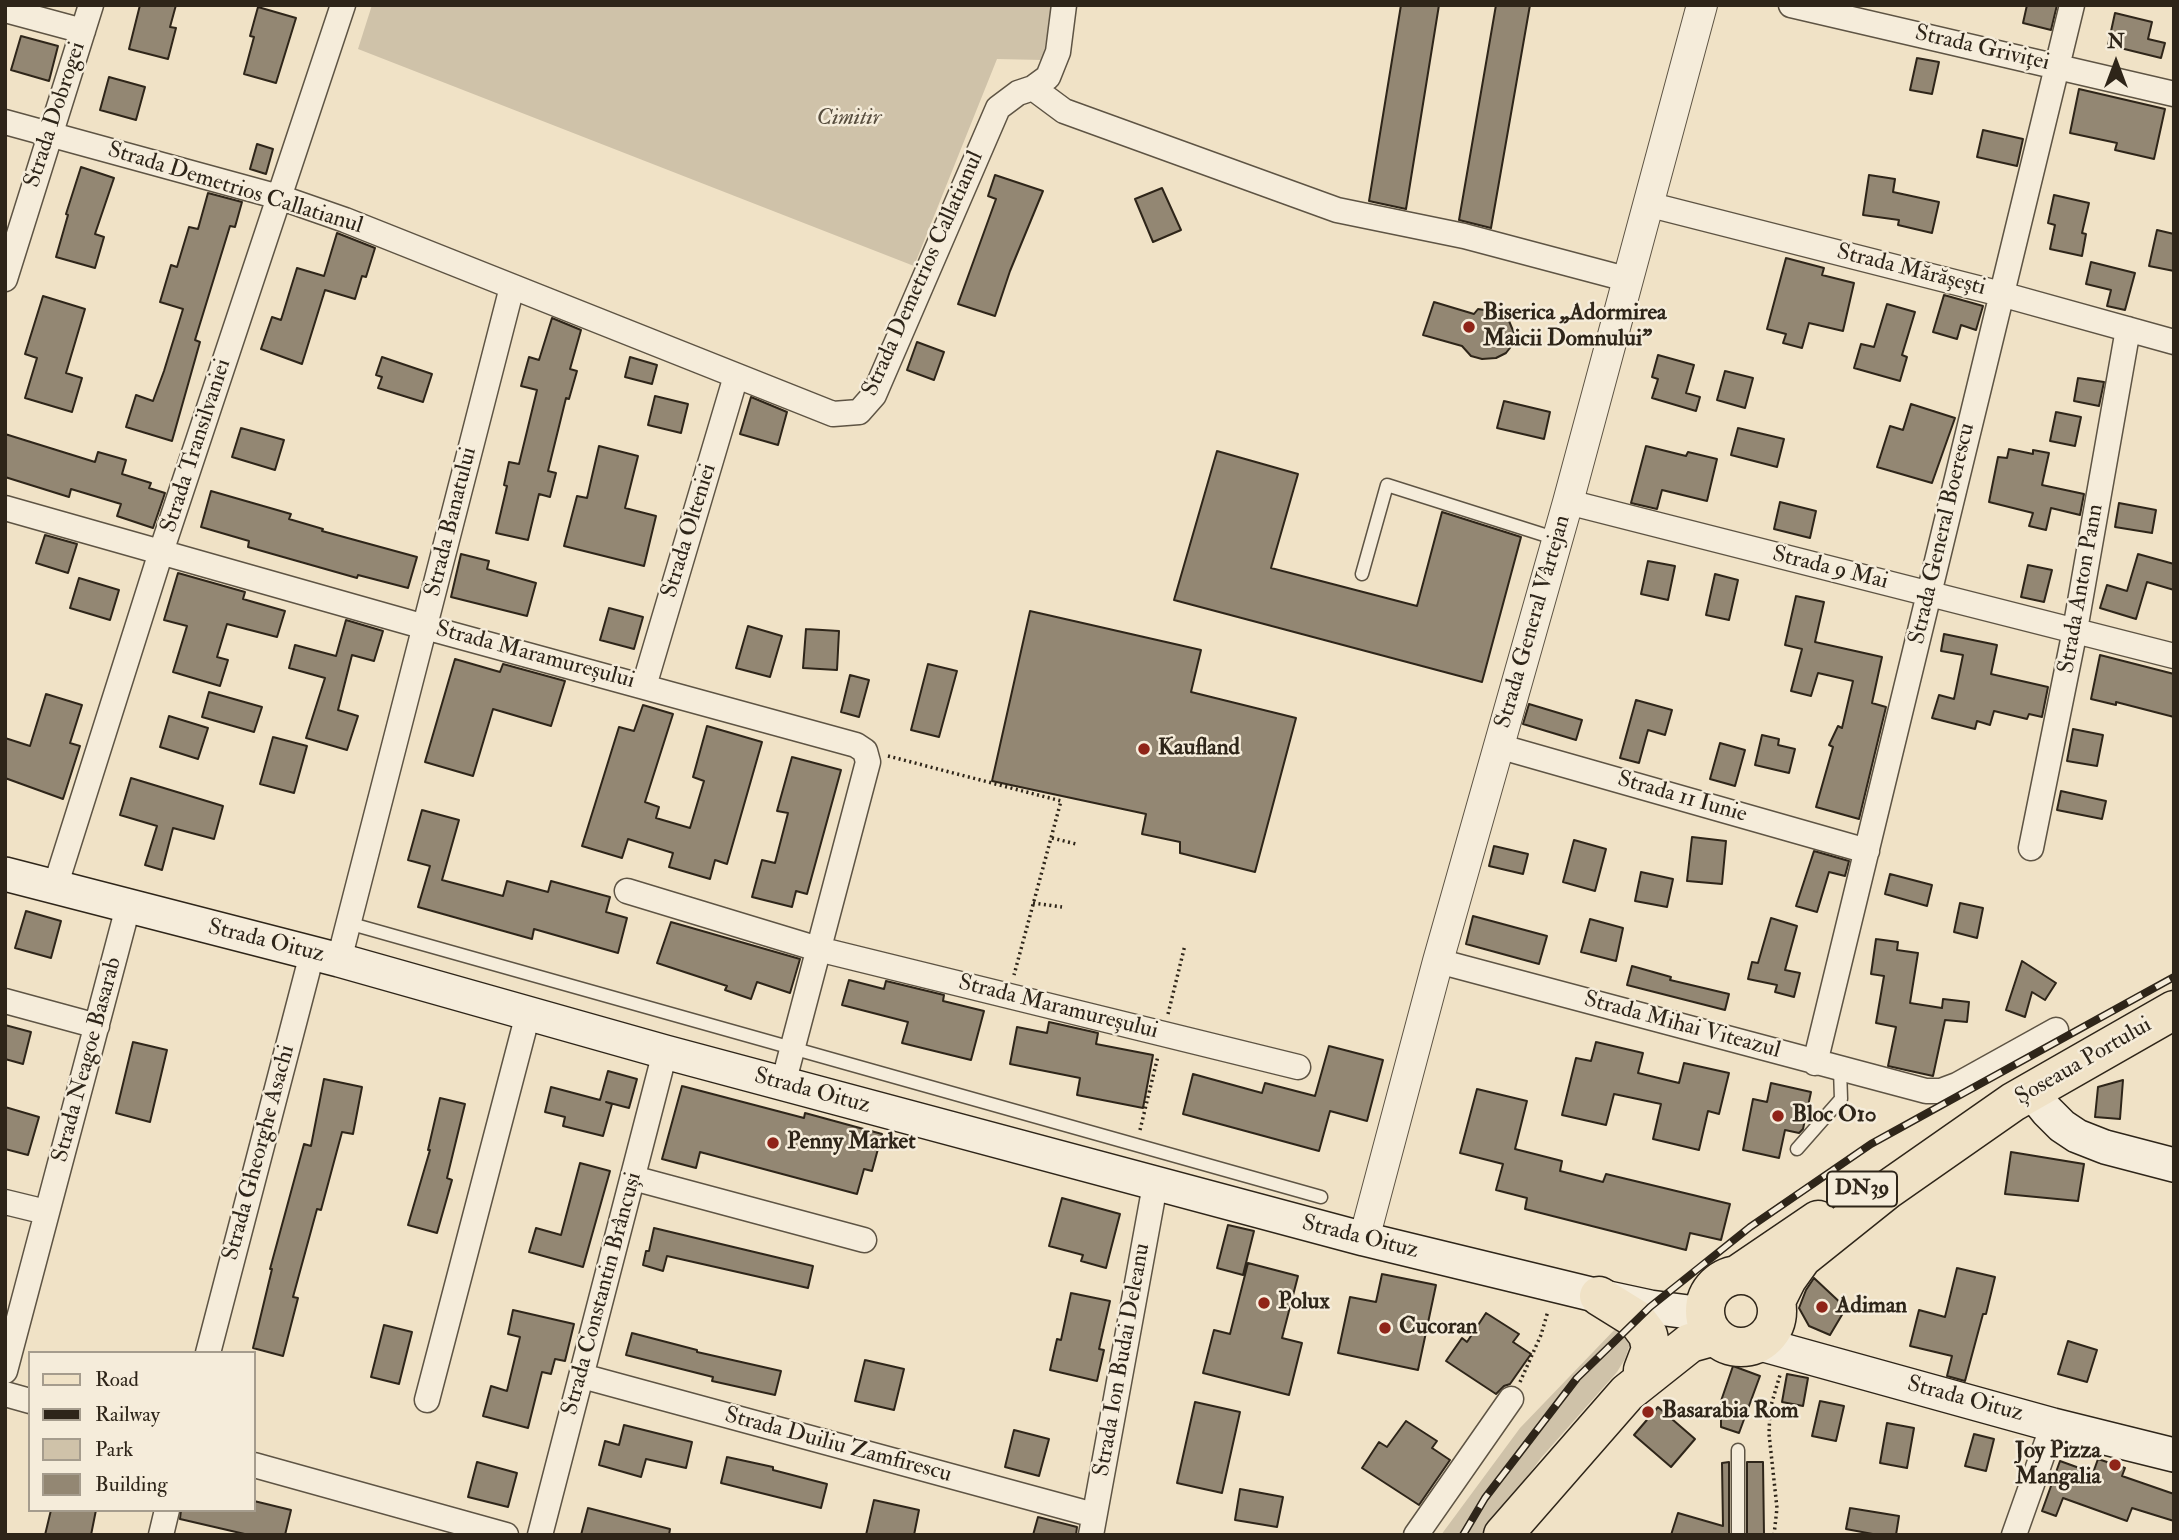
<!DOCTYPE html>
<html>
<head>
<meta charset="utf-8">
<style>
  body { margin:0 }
  #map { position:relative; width:2179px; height:1540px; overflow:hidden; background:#f0e2c6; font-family:"IM FELL Double Pica",serif }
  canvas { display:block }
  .frame { position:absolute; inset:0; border:7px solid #2e2519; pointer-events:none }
  .legend { position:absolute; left:28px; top:1351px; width:228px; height:161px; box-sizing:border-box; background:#f5ecda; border:2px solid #a59c8d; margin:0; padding:9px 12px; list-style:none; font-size:21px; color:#2e2519 }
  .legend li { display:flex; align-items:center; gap:14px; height:35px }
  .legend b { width:35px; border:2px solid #a59c8d }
  .north { position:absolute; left:2081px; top:28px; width:70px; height:70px; -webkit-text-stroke:5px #f5ecda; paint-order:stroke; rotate:0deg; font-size:19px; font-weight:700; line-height:28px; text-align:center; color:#2e2519 }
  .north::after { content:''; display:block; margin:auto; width:24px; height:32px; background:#2e2519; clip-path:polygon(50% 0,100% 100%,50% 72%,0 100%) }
</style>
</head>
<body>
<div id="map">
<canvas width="2179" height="1540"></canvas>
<div class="frame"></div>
<ul class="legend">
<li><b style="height:9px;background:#f0e2c6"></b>Road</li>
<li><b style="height:9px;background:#2e2519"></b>Railway</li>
<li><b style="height:19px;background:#cfc2a9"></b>Park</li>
<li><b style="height:19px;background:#938773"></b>Building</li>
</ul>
<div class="north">N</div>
</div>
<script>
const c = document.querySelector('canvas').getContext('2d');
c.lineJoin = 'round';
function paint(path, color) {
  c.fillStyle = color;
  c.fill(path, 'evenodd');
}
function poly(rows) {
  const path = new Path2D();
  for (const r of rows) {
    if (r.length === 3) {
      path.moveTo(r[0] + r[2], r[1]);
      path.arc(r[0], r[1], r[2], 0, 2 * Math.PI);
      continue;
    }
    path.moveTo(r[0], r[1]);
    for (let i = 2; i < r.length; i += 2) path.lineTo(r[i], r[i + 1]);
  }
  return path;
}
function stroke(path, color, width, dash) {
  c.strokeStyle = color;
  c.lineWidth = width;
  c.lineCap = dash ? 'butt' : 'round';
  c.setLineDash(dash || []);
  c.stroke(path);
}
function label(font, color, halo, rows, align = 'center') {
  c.font = font + ' "IM FELL Double Pica",serif';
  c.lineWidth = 5;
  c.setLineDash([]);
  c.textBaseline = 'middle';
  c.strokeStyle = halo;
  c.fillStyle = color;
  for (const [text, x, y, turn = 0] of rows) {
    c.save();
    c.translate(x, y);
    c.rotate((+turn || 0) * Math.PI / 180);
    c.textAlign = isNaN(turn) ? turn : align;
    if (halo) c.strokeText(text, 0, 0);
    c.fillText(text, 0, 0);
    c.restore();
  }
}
paint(poly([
  [372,5,1052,5,1043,60,997,59,914,266,358,49],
  [1619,1325,1630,1344,1625,1359,1617,1372,1541,1458,1484,1535,1441,1535,1520,1428]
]), '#cfc2a9');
const building = poly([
  [140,5,176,5,170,27,176,28,168,59,129,49,140,5],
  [1401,5,1439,5,1406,209,1369,201,1401,5],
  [1496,5,1530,5,1491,228,1459,220,1496,5],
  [2027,5,2057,5,2051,30,2023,23,2027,5],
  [258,7,296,18,276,83,244,74,254,37,250,36,258,7],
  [2115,13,2152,22,2148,39,2165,43,2161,58,2108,45,2115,13],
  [21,36,58,46,49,81,11,70,21,36],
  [1917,58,1939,62,1932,94,1910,90,1917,58],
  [109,77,145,87,136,120,100,110,109,77],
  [2079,89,2165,109,2154,159,2115,150,2117,143,2070,133,2079,89],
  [1983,130,2023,139,2017,166,1977,157,1983,130],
  [257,144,273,149,266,174,250,169,257,144],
  [81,167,114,178,95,234,104,237,95,268,56,257,68,215,66,214,81,167],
  [995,175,1043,191,1010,271,995,316,958,304,996,199,988,196,995,175],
  [1869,175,1895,179,1893,192,1939,202,1932,233,1898,225,1899,220,1863,215,1869,175],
  [1162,188,1181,230,1153,242,1135,199,1162,188],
  [208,193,242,202,235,227,230,226,195,340,200,342,172,441,126,427,136,395,153,401,164,371,183,309,160,302,171,265,177,267,189,227,198,229,208,193],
  [2054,195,2089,203,2082,233,2086,234,2082,256,2050,249,2055,225,2048,223,2054,195],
  [2157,230,2174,234,2174,271,2149,266,2157,230],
  [337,233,375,248,366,277,362,276,355,299,325,290,302,364,261,349,272,317,281,320,297,268,324,276,337,233],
  [1786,258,1824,268,1822,275,1854,283,1843,331,1809,323,1802,348,1783,343,1786,334,1767,329,1786,258],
  [2091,262,2135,273,2125,310,2107,306,2111,290,2086,284,2091,262],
  [1944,295,1983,306,1976,330,1961,325,1957,339,1933,332,1944,295],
  [43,296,85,309,66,373,82,378,72,412,25,398,37,358,25,354,43,296],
  [1434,302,1474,314,1478,309,1498,312,1509,321,1514,333,1513,344,1506,353,1496,358,1482,359,1471,356,1462,346,1423,335,1434,302],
  [1887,304,1915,312,1902,355,1907,357,1900,381,1854,368,1861,344,1874,347,1887,304],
  [552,318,581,330,570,369,577,371,569,399,566,398,548,471,556,473,550,497,539,494,528,540,496,533,507,486,504,485,509,462,519,464,537,390,521,386,529,357,539,360,552,318],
  [917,342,944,352,934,380,907,370,917,342],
  [1658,355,1694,365,1686,393,1700,397,1696,411,1652,398,1658,379,1652,377,1658,355],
  [382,357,432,374,423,402,378,388,382,377,376,375,382,357],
  [630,357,657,365,652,384,625,377,630,357],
  [1725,371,1753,378,1745,408,1717,400,1725,371],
  [2078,378,2104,382,2099,406,2074,401,2078,378],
  [655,396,688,404,681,433,648,425,655,396],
  [751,397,787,412,778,445,740,434,751,397],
  [1504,401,1550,412,1544,439,1497,428,1504,401],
  [1911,404,1955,418,1932,483,1877,467,1890,426,1903,430,1911,404],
  [2056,412,2081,417,2075,446,2050,441,2056,412],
  [241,428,284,440,275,470,232,457,241,428],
  [1738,428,1784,439,1777,467,1731,455,1738,428],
  [5,434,95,462,98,452,126,460,122,474,151,483,149,488,165,493,153,528,117,516,121,504,71,489,69,497,5,477,5,434],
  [599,446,638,456,625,508,656,516,644,566,564,546,577,496,587,498,599,446],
  [1646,446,1686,456,1688,452,1717,459,1707,501,1662,490,1657,509,1631,503,1646,446],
  [2009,449,2033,454,2033,450,2049,453,2042,485,2084,494,2080,515,2051,508,2046,530,2029,526,2033,513,1989,502,1998,457,2007,458,2009,449],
  [1217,451,1298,474,1271,568,1417,606,1442,512,1521,537,1482,682,1174,600,1217,451],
  [211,491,291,514,289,519,323,529,322,531,417,557,408,588,358,575,357,578,248,547,249,541,201,527,211,491],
  [1780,502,1816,511,1810,538,1774,529,1780,502],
  [2119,503,2156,510,2152,533,2115,527,2119,503],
  [45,535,77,544,68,573,36,563,45,535],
  [461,554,489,561,487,569,536,583,527,616,451,597,461,554],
  [2138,554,2174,564,2174,590,2147,582,2136,619,2100,608,2107,585,2127,591,2138,554],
  [1648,561,1675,566,1668,600,1641,594,1648,561],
  [2028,565,2052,570,2044,602,2021,597,2028,565],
  [178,573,245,592,243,599,285,611,277,637,227,624,217,657,228,660,220,686,173,672,187,626,164,620,178,573],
  [1715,574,1738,580,1729,620,1706,615,1715,574],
  [79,578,119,590,110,620,70,608,79,578],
  [1796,596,1824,602,1815,642,1882,657,1872,703,1886,707,1859,819,1816,807,1833,747,1829,745,1838,726,1842,728,1853,681,1818,673,1811,696,1791,691,1802,649,1785,645,1796,596],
  [609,608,643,617,634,649,600,640,609,608],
  [1030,611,1201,650,1191,692,1296,718,1255,872,1180,853,1180,842,1142,834,1146,814,992,781,1030,611],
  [346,620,383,631,374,661,352,655,338,710,358,716,347,750,306,738,325,678,289,668,295,645,336,656,346,620],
  [748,626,782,636,770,677,736,668,748,626],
  [806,629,839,631,837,670,803,668,806,629],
  [1944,634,1997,645,1991,674,2048,687,2042,717,2029,714,2027,719,1994,711,1990,725,1977,721,1975,729,1932,718,1939,695,1954,699,1963,655,1941,651,1944,634],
  [2100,655,2174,674,2174,717,2116,702,2116,705,2091,699,2100,655],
  [455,659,500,672,503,664,565,681,551,726,493,709,473,776,425,762,455,659],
  [928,664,957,671,939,737,911,730,928,664],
  [850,675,869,680,859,717,841,712,850,675],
  [209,692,262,707,254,732,202,717,209,692],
  [46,694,82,705,70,743,80,746,63,799,5,778,5,738,30,746,46,694],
  [1636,700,1672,710,1665,735,1648,730,1639,763,1620,758,1636,700],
  [1529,704,1582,720,1576,740,1523,724,1529,704],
  [643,705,673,714,645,802,659,807,656,818,690,828,704,781,693,777,707,726,762,742,727,864,715,860,710,879,669,867,673,853,628,839,622,858,582,846,619,727,634,731,643,705],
  [169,716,208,728,198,759,160,747,169,716],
  [2073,729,2103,735,2097,766,2067,761,2073,729],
  [1762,735,1779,739,1778,745,1795,749,1789,773,1755,765,1762,735],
  [273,737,307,746,294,793,260,784,273,737],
  [1720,743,1745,750,1735,786,1710,779,1720,743],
  [792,757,841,770,807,894,796,891,792,907,752,897,762,860,775,863,788,813,777,811,792,757],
  [131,778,223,806,214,839,173,828,162,870,145,865,157,826,120,815,131,778],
  [2061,791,2106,801,2102,819,2057,810,2061,791],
  [422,810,459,820,442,880,503,896,507,881,548,892,551,881,610,897,606,912,627,918,618,953,534,929,532,939,418,907,430,866,408,860,422,810],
  [1692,837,1726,841,1722,884,1687,881,1692,837],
  [1574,840,1606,849,1595,891,1563,882,1574,840],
  [1494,846,1528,854,1523,874,1489,866,1494,846],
  [1814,851,1849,861,1845,876,1829,872,1817,912,1796,906,1814,851],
  [1641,872,1673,879,1667,907,1635,901,1641,872],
  [1890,874,1932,885,1927,906,1885,894,1890,874],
  [1960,903,1983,908,1977,938,1954,932,1960,903],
  [26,911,61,921,51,958,15,948,26,911],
  [1473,916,1547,936,1539,964,1466,944,1473,916],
  [1771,918,1797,926,1785,970,1800,973,1794,997,1775,992,1777,985,1748,979,1752,962,1758,963,1771,918],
  [1590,919,1623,928,1616,961,1581,952,1590,919],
  [671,922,800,959,790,993,757,982,751,999,725,990,727,986,657,963,671,922],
  [1876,939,1898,942,1897,950,1918,953,1910,1003,1942,1008,1943,999,1969,1002,1967,1022,1945,1020,1933,1076,1888,1066,1896,1027,1876,1023,1884,976,1871,974,1876,939],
  [2022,961,2056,983,2045,1000,2032,992,2025,1017,2006,1010,2022,961],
  [1632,966,1671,977,1670,980,1729,994,1725,1010,1627,985,1632,966],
  [849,980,884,989,886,981,944,995,943,1001,984,1011,971,1060,902,1043,908,1022,842,1005,849,980],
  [1049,1022,1098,1033,1096,1044,1153,1055,1143,1108,1077,1095,1080,1078,1010,1064,1017,1027,1047,1033,1049,1022],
  [5,1025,31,1032,23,1064,5,1059,5,1025],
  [133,1042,167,1050,150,1122,116,1113,133,1042],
  [1596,1042,1643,1053,1638,1073,1679,1083,1684,1063,1729,1073,1719,1114,1708,1111,1699,1150,1653,1139,1661,1104,1614,1094,1606,1125,1562,1115,1576,1058,1591,1061,1596,1042],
  [1329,1046,1383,1060,1367,1121,1330,1111,1319,1151,1183,1114,1193,1074,1262,1093,1265,1083,1315,1096,1329,1046],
  [608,1071,637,1079,629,1108,606,1102,612,1104,603,1136,563,1126,565,1117,545,1112,551,1087,600,1100,608,1071],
  [324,1079,362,1087,353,1134,342,1132,321,1210,317,1209,293,1297,298,1298,283,1356,253,1348,272,1269,270,1269,304,1144,311,1146,324,1079],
  [2123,1080,2120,1119,2095,1117,2098,1087,2123,1080],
  [1771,1083,1811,1092,1803,1129,1799,1133,1785,1130,1779,1158,1743,1150,1753,1099,1767,1102,1771,1083],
  [682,1086,804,1118,805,1113,882,1134,872,1171,864,1169,857,1194,700,1152,696,1168,662,1159,682,1086],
  [1477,1089,1527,1101,1515,1149,1562,1161,1560,1171,1603,1182,1606,1174,1730,1204,1721,1240,1690,1233,1686,1250,1525,1209,1527,1198,1496,1190,1503,1164,1460,1153,1477,1089],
  [440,1098,465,1104,447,1178,452,1180,437,1233,408,1225,430,1150,428,1150,440,1098],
  [5,1107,39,1117,28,1155,5,1149,5,1107],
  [2011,1152,2084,1164,2078,1201,2005,1194,2011,1152],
  [580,1163,610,1171,583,1267,529,1252,536,1228,561,1235,580,1163],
  [1062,1198,1120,1214,1106,1268,1081,1261,1083,1255,1049,1246,1062,1198],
  [1228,1225,1254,1231,1243,1275,1217,1268,1228,1225],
  [654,1228,813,1266,808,1288,667,1256,663,1271,643,1265,646,1251,649,1251,654,1228],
  [1248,1263,1298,1276,1282,1338,1302,1343,1289,1395,1203,1373,1214,1330,1230,1334,1248,1263],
  [1957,1268,1995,1277,1986,1314,1983,1314,1965,1381,1947,1376,1952,1356,1910,1346,1919,1310,1945,1317,1957,1268],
  [1382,1274,1436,1285,1418,1370,1338,1353,1350,1297,1376,1302,1382,1274],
  [1814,1278,1846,1308,1830,1335,1809,1326,1799,1308,1806,1290,1814,1278],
  [1071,1293,1110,1301,1099,1349,1104,1350,1097,1381,1050,1370,1057,1339,1061,1340,1071,1293],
  [513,1310,574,1324,565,1361,555,1359,551,1374,542,1372,528,1428,483,1416,491,1386,507,1391,520,1337,508,1334,513,1310],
  [1486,1313,1519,1334,1513,1342,1531,1354,1510,1384,1504,1386,1496,1394,1446,1361,1462,1338,1467,1342,1486,1313],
  [384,1325,412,1332,399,1384,371,1377,384,1325],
  [632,1333,697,1350,697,1352,781,1371,775,1395,712,1381,713,1377,626,1355,632,1333],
  [2068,1341,2097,1350,2087,1382,2058,1374,2068,1341],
  [865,1360,904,1369,894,1410,855,1401,865,1360],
  [1733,1366,1760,1376,1739,1433,1721,1427,1721,1401,1733,1366],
  [1787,1374,1808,1378,1803,1406,1782,1402,1787,1374],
  [1820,1401,1844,1406,1836,1441,1812,1436,1820,1401],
  [1195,1402,1240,1412,1222,1493,1177,1483,1195,1402],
  [1658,1407,1695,1439,1671,1467,1634,1435,1658,1407],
  [1406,1421,1437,1441,1432,1448,1450,1460,1419,1505,1362,1468,1379,1442,1387,1447,1406,1421],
  [1887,1423,1914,1428,1907,1468,1880,1463,1887,1423],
  [624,1425,692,1442,686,1468,646,1459,641,1477,599,1465,605,1441,619,1445,624,1425],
  [1014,1430,1049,1439,1039,1476,1005,1467,1014,1430],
  [1974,1434,1994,1439,1986,1471,1965,1466,1974,1434],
  [727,1457,773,1467,773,1470,827,1484,821,1508,721,1483,727,1457],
  [2098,1459,2125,1468,2122,1476,2174,1494,2174,1521,2132,1508,2127,1521,2063,1498,2056,1516,2042,1511,2060,1461,2093,1473,2098,1459],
  [477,1462,517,1473,508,1507,468,1497,477,1462],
  [1729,1462,1729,1535,1671,1535,1678,1513,1723,1526,1722,1463,1729,1462],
  [1747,1462,1763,1462,1764,1535,1747,1535,1747,1462],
  [1240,1489,1283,1497,1277,1527,1235,1520,1240,1489],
  [874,1500,919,1510,914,1535,866,1535,874,1500],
  [254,1501,291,1510,285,1535,249,1535,180,1519,181,1510,254,1510,254,1501],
  [588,1508,670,1529,669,1535,581,1535,588,1508],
  [1850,1508,1899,1516,1896,1535,1878,1535,1846,1529,1850,1508],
  [51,1510,96,1510,91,1535,45,1535,51,1510],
  [1038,1517,1077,1527,1076,1535,1033,1535,1038,1517]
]);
paint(building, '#938773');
stroke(building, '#2e2519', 2);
const service = poly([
  [1362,574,1387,485,1557,539],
  [348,923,1321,1197],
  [1797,1149,1841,1099,1840,1069],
  [1738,1450,1738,1535]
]);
const minor = poly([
  [1791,5,2174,94],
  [5,10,83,31],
  [1033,88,1064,111,1337,210,1464,236,1626,279],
  [5,122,279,197,345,220,833,414,859,412,874,395,998,108,1018,93,1033,88,1048,77,1058,52,1064,5],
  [1647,204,2001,294,2174,342],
  [5,279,91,5],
  [1568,502,2174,656],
  [5,508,425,627,856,745,865,751,868,762,783,1084],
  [644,686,736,376],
  [1498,746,1867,851],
  [2031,848,2075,630,2128,329],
  [55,887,161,552,343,5],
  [627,891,818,949,1298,1067],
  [339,960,512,287],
  [1438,961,1926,1091,1941,1091,1957,1085,2056,1030],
  [5,1001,97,1026],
  [1815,1063,2072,5],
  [633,1178,864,1240],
  [5,1202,46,1212],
  [208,1353,312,954],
  [5,1371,128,907],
  [582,1376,1094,1515],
  [5,1394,30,1401],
  [427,1400,528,1014],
  [254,1465,506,1535],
  [161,1535,167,1510],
  [540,1535,665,1052],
  [1091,1535,1155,1185],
  [1416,1535,1511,1399],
  [2014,1535,2053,1425]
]);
const tertiary = poly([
  [1364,1239,1438,961,1568,502,1702,5]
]);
const secondary = poly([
  [5,874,339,960,665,1052,1364,1239,1599,1296,1650,1307,1704,1314],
  [2031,1091,2047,1111,2062,1126,2077,1136,2105,1147,2174,1165],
  [1757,1343,2053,1425,2174,1455]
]);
const primary = poly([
  [1741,1311,36],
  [1737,1275,1818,1220],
  [1599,1296,1636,1319,1648,1335,1651,1349,1643,1370],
  [1776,1301,1787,1279,1802,1258,1887,1190,2013,1102,2174,1010],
  [1503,1535,1627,1393,1690,1343,1715,1336]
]);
stroke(service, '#5e5444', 15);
stroke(minor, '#5e5444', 27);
stroke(tertiary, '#5e5444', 32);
stroke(secondary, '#2e2519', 36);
stroke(primary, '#2e2519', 41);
stroke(poly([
  [888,756,1061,801,1014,975],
  [1052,838,1076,844],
  [1033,903,1062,907],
  [1168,1014,1185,945],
  [1140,1130,1158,1056],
  [1520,1382,1541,1335,1548,1311],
  [1774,1535,1777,1508,1769,1434,1770,1409,1780,1375]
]), '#2e2519', 3.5, [2, 3.5]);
stroke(service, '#f5ecda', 12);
stroke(minor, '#f5ecda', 24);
stroke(tertiary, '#f5ecda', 30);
stroke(secondary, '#f5ecda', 33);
stroke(primary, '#f0e2c6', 38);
const rail = poly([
  [1463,1535,1485,1498,1577,1378,1650,1307,1750,1227,1871,1144,2174,977]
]);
stroke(rail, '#2e2519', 8);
stroke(rail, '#f5ecda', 5, [16]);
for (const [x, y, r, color] of [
  [1469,327,7,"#8f2418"],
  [1144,749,7,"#8f2418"],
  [1778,1116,7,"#8f2418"],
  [773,1143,7,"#8f2418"],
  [1264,1303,7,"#8f2418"],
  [1822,1307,7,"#8f2418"],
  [1385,1328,7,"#8f2418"],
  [1648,1412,7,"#8f2418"],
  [2115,1465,7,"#8f2418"]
]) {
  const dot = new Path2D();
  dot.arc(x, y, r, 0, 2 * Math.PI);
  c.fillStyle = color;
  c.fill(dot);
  stroke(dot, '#f5ecda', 2.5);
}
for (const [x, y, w] of [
  [1862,1189,70]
]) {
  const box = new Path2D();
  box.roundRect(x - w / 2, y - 17.5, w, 35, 5);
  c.fillStyle = '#f5ecda';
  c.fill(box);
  stroke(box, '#2e2519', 2);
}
label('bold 21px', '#2e2519', null, [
  ["DN39",1862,1189]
]);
label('23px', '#2e2519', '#f5ecda', [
  ["Strada Griviței",1982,49,13],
  ["Strada Dobrogei",56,115,-72],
  ["Strada Demetrios Callatianul",235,189,17],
  ["Strada Mărășești",1911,271,14],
  ["Strada Demetrios Callatianul",924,274,-66],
  ["Strada Transilvaniei",197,446,-72],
  ["Strada Banatului",452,522,-76],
  ["Strada Olteniei",690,531,-73],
  ["Strada General Boerescu",1943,534,-77],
  ["Strada 9 Mai",1830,569,14],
  ["Strada Anton Pann",2082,589,-80],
  ["Strada General Vârtejan",1534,622,-74],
  ["Strada Maramureșului",535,656,15],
  ["Strada 11 Iunie",1682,798,16],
  ["Strada Oituz",266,942,14],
  ["Strada Maramureșului",1058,1008,14],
  ["Strada Mihai Viteazul",1682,1026,15],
  ["Strada Neagoe Basarab",88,1060,-75],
  ["Șoseaua Portului",2084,1062,-30],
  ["Strada Oituz",812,1092,15],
  ["Strada Gheorghe Asachi",260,1153,-75],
  ["Strada Oituz",1360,1238,14],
  ["Strada Constantin Brâncuși",603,1294,-75],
  ["Strada Ion Budai Deleanu",1123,1360,-80],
  ["Strada Oituz",1965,1400,15],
  ["Strada Duiliu Zamfirescu",838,1446,15]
]);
label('italic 23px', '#564c3d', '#f5ecda', [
  ["Cimitir",849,119]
]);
label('bold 23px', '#2e2519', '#f5ecda', [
  ["Biserica „Adormirea",1483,314],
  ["Maicii Domnului”",1483,340],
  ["Kaufland",1158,749],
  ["Bloc O10",1792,1116],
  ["Penny Market",787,1143],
  ["Polux",1278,1303],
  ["Adiman",1836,1307],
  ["Cucoran",1399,1328],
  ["Basarabia Rom",1662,1412],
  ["Joy Pizza",2101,1452,"right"],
  ["Mangalia",2101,1478,"right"]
], 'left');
</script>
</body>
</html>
